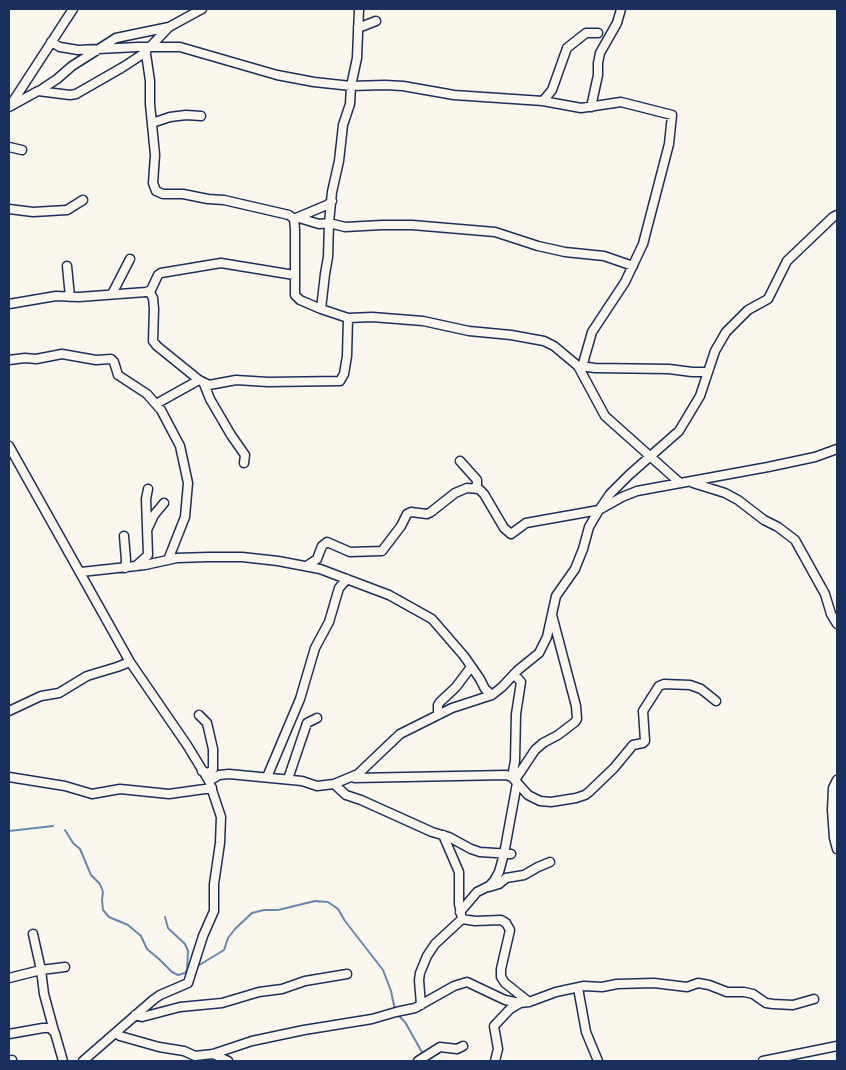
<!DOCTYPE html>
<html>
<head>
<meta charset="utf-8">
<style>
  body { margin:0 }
  #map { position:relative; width:846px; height:1070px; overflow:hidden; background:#fbf7ec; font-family:Mali,sans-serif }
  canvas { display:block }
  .frame { position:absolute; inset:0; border:10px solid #1b2f5e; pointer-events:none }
</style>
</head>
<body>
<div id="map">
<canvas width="846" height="1070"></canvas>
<div class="frame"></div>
</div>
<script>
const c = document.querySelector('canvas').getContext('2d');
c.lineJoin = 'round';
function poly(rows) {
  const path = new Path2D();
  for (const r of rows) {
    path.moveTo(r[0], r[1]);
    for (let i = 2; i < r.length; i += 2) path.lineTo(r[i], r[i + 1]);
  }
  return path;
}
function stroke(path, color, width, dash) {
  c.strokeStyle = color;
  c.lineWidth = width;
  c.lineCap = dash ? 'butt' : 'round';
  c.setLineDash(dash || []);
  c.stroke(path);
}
stroke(poly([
  [65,830,73,843,80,849,91,875,100,884,103,892,102,900,103,910,109,917,128,925,141,936,147,949,159,959,172,972,178,975,185,973,187,970,188,951,185,944,168,928,165,917],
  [9,831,53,826],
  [196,967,224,950,228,938,235,929,252,913,264,910,278,910,315,901,328,902,338,909,345,921,383,970,391,991,395,1010],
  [397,1014,405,1022,423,1054]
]), '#6488b5', 2);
const minor = poly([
  [358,28,376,21],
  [51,42,60,47,78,50,138,47,180,47,277,75,314,82,351,86,385,85,403,86,454,95,543,101,581,108,621,102,672,115,669,144,643,244,625,282,592,332,582,367],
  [145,47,150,81,150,104,155,155,153,183,156,191,163,194,183,194,208,199,224,200,289,215,294,219,295,229,295,295,300,300,321,309,348,318,372,317,423,321,469,331,511,335,544,341,554,346,578,366,605,416,680,483],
  [150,47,169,27,202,9],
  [39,91,57,79,72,66,116,38,169,27],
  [543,101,552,90,567,48,586,33,598,33],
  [10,106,73,9],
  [9,107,38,91,70,95,76,94,123,67,146,52],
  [591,107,598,75,598,63,600,53,617,23,621,9],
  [152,123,170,117,186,115,201,116],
  [9,147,22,150],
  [9,209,33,212,67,210,83,200],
  [296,218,327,205,332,201],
  [294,219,299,218,319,224,329,223,345,227,382,225,412,225,495,232,538,246,565,252,604,256,633,266],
  [67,266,70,297],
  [149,291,153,298,154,309,153,341,157,346,199,380,209,385,236,380,268,382,340,381,344,374,347,356,348,318],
  [112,294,130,259],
  [9,304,56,296,79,297,146,292,151,290,158,275,161,273,221,263,294,275],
  [321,309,325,274,328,257,329,223,332,192,339,161,343,125,350,104,351,86,357,58,359,9],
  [9,360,25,358,36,359,62,354,96,360,111,359,114,362,118,375,147,394,161,410,180,446,188,483,185,517,168,560],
  [579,366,595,368,669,369,692,372,707,372],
  [204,384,210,399,231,435,245,455,244,463],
  [156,404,199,380],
  [9,446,130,662,187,745,209,781,221,817,220,843,214,884,214,911,203,936,188,983,160,995,153,1000,83,1061],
  [460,461,477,480,477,484,475,488],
  [693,483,725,493,738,500,764,520,778,527,795,540,825,594,831,614,837,624],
  [148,528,154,515,164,503],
  [124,536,126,560,125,568],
  [308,565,317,559,322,546,327,542,350,552,382,551,401,526,407,514,411,512,427,514,431,512,455,493,467,488,479,489,484,494,504,528,511,534,526,523,599,510,610,494,629,475,679,431,700,396,715,351,726,332,748,310,768,299,787,261,833,217,837,215],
  [136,566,148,555,146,499,148,489],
  [81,572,145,565,177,558,208,557,242,557,278,561,320,569,389,595,432,619,464,656,480,679,485,689,492,695],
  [9,711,41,696,59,693,87,676,117,667,130,662],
  [199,715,207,723,213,749,213,769,209,773,202,771],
  [438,715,438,705,440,702,456,687,471,667],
  [9,777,65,786,92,794,120,789,169,794,212,788],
  [267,777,300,699,315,648,329,622,339,588,347,579],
  [512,777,515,761,516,714,521,682,514,674],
  [355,778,506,775,512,777,528,795,540,801,551,802,576,798,585,795,589,792,614,768,633,745,643,743,645,741,643,711,659,686,664,684,690,685,701,689,716,701],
  [288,779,307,723,317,718],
  [515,780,535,750,543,743,558,735,575,722,577,719,576,706,552,615],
  [837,780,833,788,832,810,834,838,837,849],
  [209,781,219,775,229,774,302,781,317,786,334,784,358,774,400,734,452,708,492,695,502,687,518,670,539,653,547,637,556,596,575,569,583,549,589,527,599,510,622,497,637,491,768,467,815,457,837,449],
  [334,784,346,795,361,800,432,832,449,837,471,849,480,852,511,854],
  [443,835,459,872,459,904,462,919,475,921,501,920,506,923,510,930,501,969,501,977,505,983,529,1002],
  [489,887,499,884,506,878,524,875,538,867,550,862],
  [460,912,477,892,489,886,494,881,499,872,504,854,517,783],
  [33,934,41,970,44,994,54,1031],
  [9,978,41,970,65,967],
  [578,988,586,1032,598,1061],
  [421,1005,419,980,420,973,427,956,435,944,462,919],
  [135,1015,142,1017,180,1007,222,1003,259,992,282,989,305,981,347,974],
  [116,1033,120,1036,159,1047,184,1051,195,1056,213,1054,252,1041,304,1030,372,1019,396,1012,415,1008,454,986,467,982,505,1000,520,1003,529,1002,556,992,584,986,602,987,617,984,654,983,687,987,698,983,709,985,727,992,744,992,753,994,766,1003,773,1004,793,1005,814,999],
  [9,1034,43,1028,50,1028,55,1033,63,1061],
  [213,1054,228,1061],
  [12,1061,12,1060],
  [418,1061,440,1047,457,1049,463,1046],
  [495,1061,498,1049,494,1026,510,1009,520,1003],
  [763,1061,837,1046]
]);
stroke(minor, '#1b2f5e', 11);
stroke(minor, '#fbf7ec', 8);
</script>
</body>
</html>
